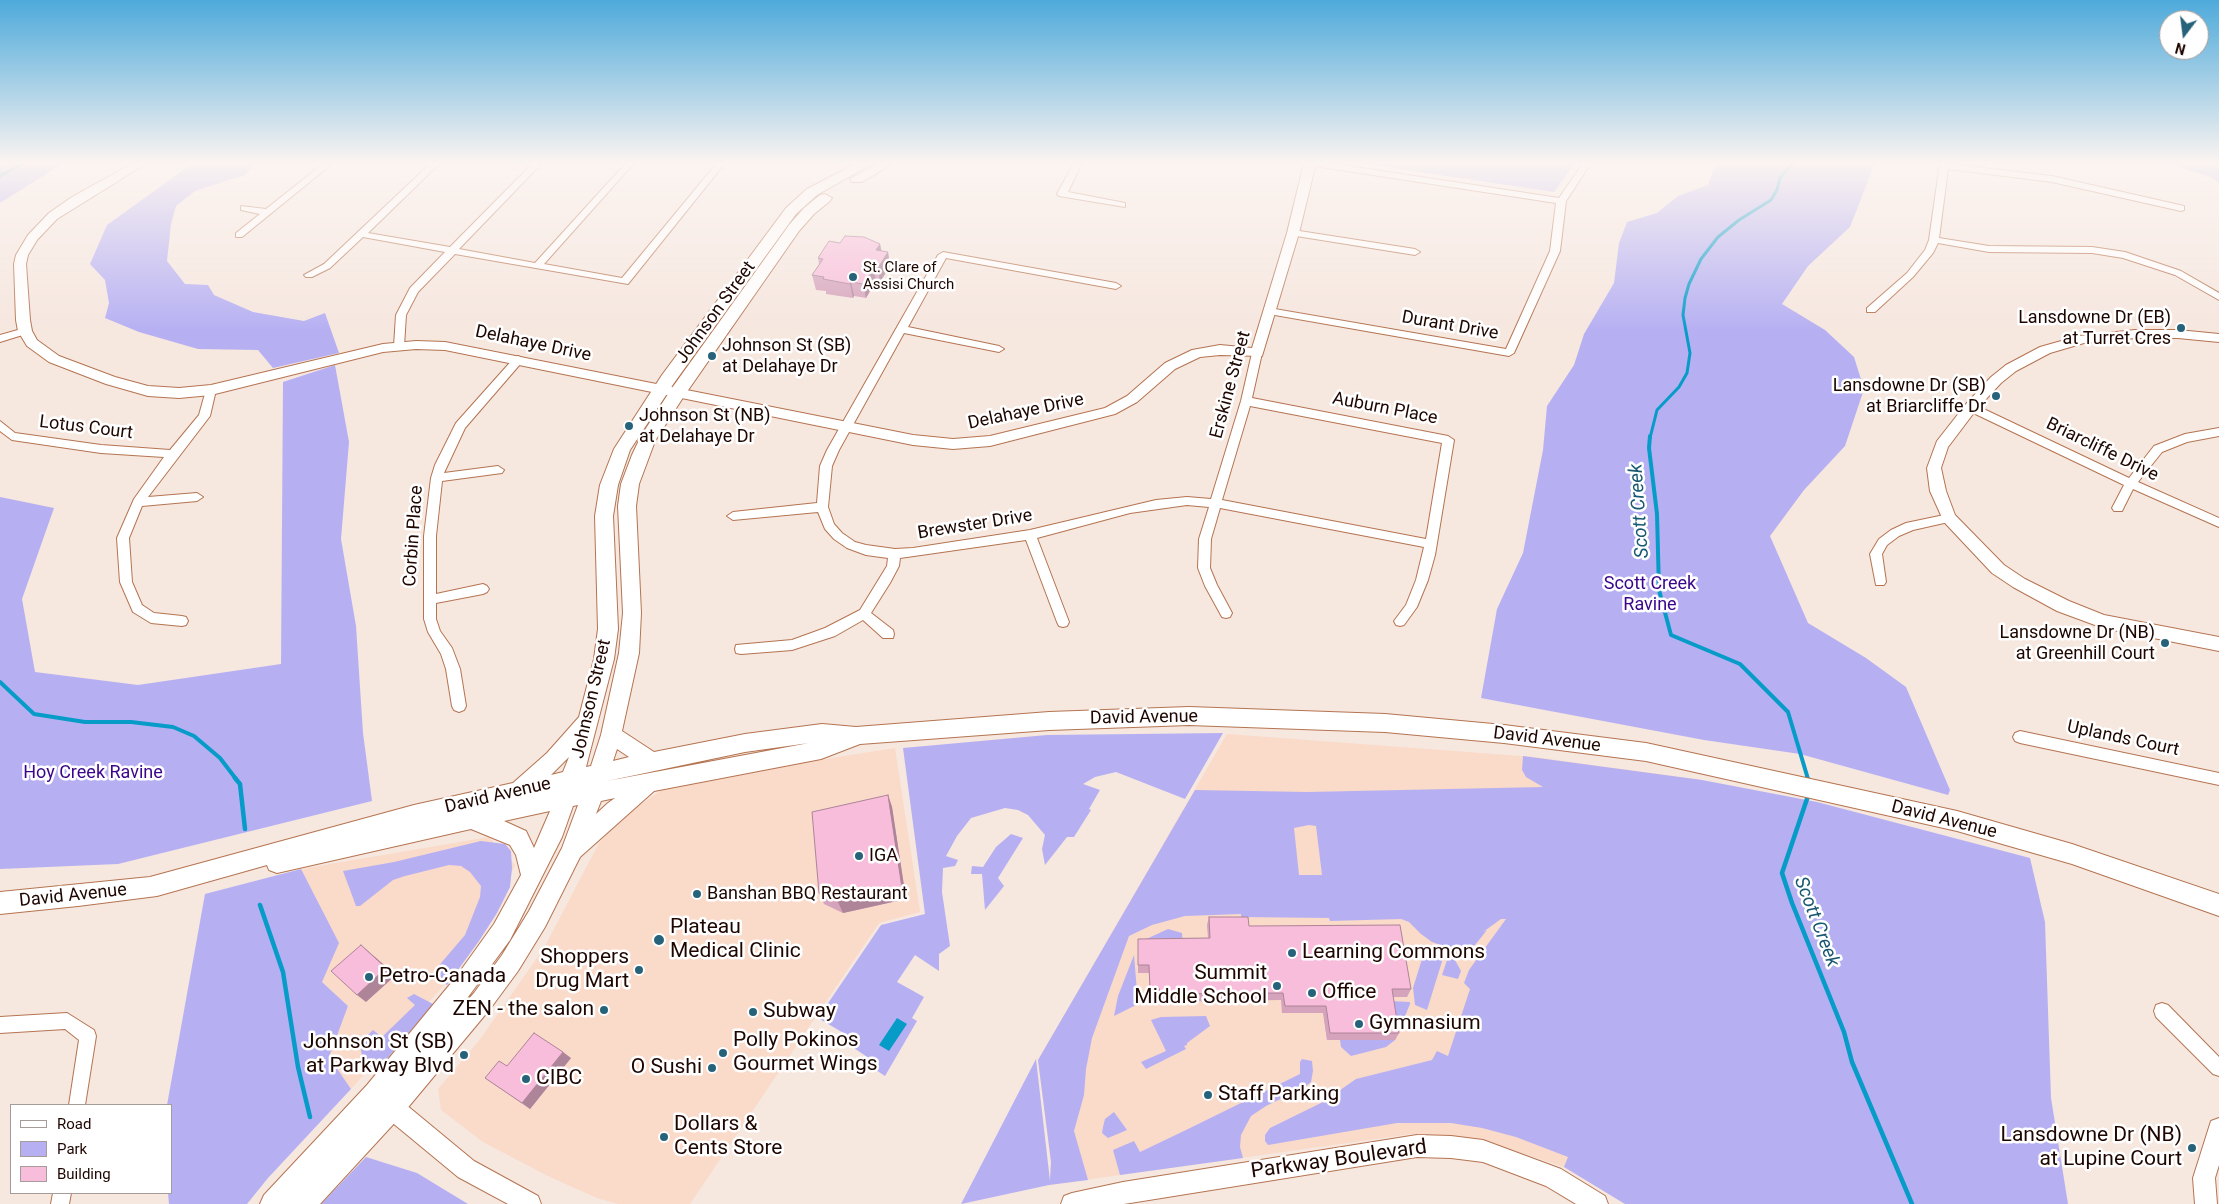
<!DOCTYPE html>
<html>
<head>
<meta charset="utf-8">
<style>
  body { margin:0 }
  #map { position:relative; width:2219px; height:1204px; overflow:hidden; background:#f6e7df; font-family:Roboto,sans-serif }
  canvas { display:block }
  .legend { position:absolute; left:10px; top:1104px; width:162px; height:90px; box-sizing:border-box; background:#fff; border:1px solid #a59b99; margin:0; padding:6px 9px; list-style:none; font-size:15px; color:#1e0600 }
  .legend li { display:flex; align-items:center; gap:10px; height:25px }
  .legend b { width:25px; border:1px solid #a59b99 }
  .north { position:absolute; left:2159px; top:10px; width:50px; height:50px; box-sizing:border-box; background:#fff; border:1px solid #a59b99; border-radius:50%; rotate:195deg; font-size:14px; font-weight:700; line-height:20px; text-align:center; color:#1e0600 }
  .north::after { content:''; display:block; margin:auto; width:18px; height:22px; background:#26627a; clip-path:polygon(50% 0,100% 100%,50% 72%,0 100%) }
</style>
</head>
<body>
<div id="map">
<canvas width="2219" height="1204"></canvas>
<ul class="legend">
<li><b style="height:6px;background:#fff"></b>Road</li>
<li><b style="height:14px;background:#b6b0f3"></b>Park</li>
<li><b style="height:14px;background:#f8bdda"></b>Building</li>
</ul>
<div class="north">N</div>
</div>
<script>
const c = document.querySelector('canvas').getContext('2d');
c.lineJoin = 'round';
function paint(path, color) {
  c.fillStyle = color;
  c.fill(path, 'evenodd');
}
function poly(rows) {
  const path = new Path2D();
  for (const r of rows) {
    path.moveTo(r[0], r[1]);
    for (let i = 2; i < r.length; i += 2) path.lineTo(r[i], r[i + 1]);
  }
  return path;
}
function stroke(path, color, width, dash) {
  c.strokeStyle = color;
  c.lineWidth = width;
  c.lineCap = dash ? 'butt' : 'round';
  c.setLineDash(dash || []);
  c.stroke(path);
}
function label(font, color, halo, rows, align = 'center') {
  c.font = font + ' Roboto,sans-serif';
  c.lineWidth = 5;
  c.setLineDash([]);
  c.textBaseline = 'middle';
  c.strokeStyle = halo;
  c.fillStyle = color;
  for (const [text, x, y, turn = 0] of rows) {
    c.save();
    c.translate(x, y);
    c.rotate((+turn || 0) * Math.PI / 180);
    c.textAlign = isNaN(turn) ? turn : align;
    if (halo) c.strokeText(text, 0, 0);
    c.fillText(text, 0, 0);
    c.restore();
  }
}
paint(poly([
  [1227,734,1534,757,1702,780,1625,1204,1564,1167,1485,1141,1411,1134,1049,1185,1051,1162,1038,1060],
  [895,748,920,912,879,923,690,1204,618,1204,597,1198,550,1177,483,1142,441,1110,438,1089,478,1042,544,948,599,843,621,818,663,789,812,761],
  [489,837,515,865,497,907,444,985,351,1089,328,1058,348,1006,322,982,301,869]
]), '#fadac9');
paint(poly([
  [0,163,64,163,0,203],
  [193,163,257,163,245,175,195,191,176,206,171,224,167,261,185,284,208,285,214,295,253,312,304,321,325,313,339,353,273,368,258,350,198,349,139,332,105,318,109,303,105,280,90,264,107,225],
  [1359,163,1575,163,1554,192],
  [1716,163,1875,163,1850,227,1808,266,1782,304,1825,330,1854,357,1864,389,1845,446,1804,490,1770,536,1808,623,1866,658,1906,687,1950,790,1948,795,1800,754,1704,740,1481,698,1497,609,1523,553,1543,450,1547,406,1574,365,1584,334,1614,283,1619,243,1627,222,1657,213,1678,196,1708,185],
  [2164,163,2219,163,2219,183,2211,177],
  [335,365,349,442,341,539,356,626,363,733,372,801,118,864,0,869,0,497,54,508,22,599,35,672,138,685,281,664,283,382],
  [1223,733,1185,799,1116,772,1095,777,1083,784,1100,790,1089,809,1091,810,1074,837,1067,837,1045,865,1042,849,1045,835,1028,815,1018,810,1005,808,971,818,957,836,946,856,958,860,955,866,943,868,942,892,950,946,939,954,939,971,915,955,897,982,924,997,912,1018,917,1021,885,1076,876,1070,879,1065,854,1048,857,1041,818,1018,881,925,925,914,903,748,1047,735],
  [1523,756,1702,780,1817,802,2030,858,2045,922,2051,1098,2068,1204,1625,1204,1564,1167,1568,1157,1516,1137,1482,1128,1451,1123,1397,1123,1268,1145,1265,1141,1265,1135,1270,1128,1323,1102,1356,1079,1432,1060,1437,1051,1448,1056,1470,989,1464,983,1469,970,1506,919,1501,919,1483,932,1487,930,1475,945,1464,948,1446,947,1432,942,1421,934,1409,922,1401,919,1330,921,1329,918,1241,917,1241,914,1185,916,1152,925,1129,936,1092,1038,1086,1069,1084,1095,1074,1131,1088,1180,1049,1185,961,1204,1036,1059,1050,1181,1051,1162,1038,1060,1195,790,1307,792,1543,787,1526,777,1522,770],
  [1309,825,1316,826,1322,875,1299,875,1294,828],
  [1011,834,1023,838,998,878,1004,886,985,910,982,874,971,874,972,866,983,867,996,847],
  [481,841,505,844,511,851,512,868,510,887,497,913,479,941,447,985,435,977,436,969,465,935,480,897,481,886,470,872,461,866,449,865,405,876,393,880,360,906,356,906,343,871,394,862],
  [301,869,339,943,322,982,348,1006,329,1057,351,1089,268,1178,247,1204,169,1204,168,1193,171,1193,171,1105,167,1105,205,894],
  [1168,929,1182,933,1183,945,1142,941],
  [1426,946,1444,955,1427,1010,1415,1005,1413,988],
  [1450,951,1461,971,1458,979,1442,975],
  [1134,955,1138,1004,1114,1016,1118,996],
  [414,994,433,1004,375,1073,363,1064,361,1049,363,1040,373,1030,382,1037,415,1005,407,998],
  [1389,1001,1410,1002,1410,1004,1395,1040,1386,1047,1351,1056,1341,1047,1340,1040,1327,1040,1323,1009],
  [1206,1016,1210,1026,1187,1043,1187,1045,1184,1046,1186,1049,1146,1069,1141,1062,1166,1051,1151,1020,1161,1017],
  [1302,1059,1312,1061,1313,1071,1311,1082,1305,1087,1266,1106,1251,1116,1241,1135,1240,1147,1243,1158,1120,1175,1113,1150,1134,1141,1140,1152,1186,1130,1300,1074,1300,1062],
  [1114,1112,1127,1130,1108,1138,1102,1133,1103,1127,1105,1119],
  [366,1157,417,1173,468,1204,321,1204]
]), '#b6b0f3');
paint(poly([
  [897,1018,907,1024,889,1051,879,1045]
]), '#079bc8');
stroke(poly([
  [0,176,24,163],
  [1650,438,1657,410,1679,387,1687,373,1690,353,1683,315,1685,298,1689,284,1701,259,1718,237,1739,220,1771,200,1777,190,1780,178,1793,163]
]), '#079bc8', 3);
stroke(poly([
  [1650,436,1649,448,1657,514,1659,590,1671,635,1740,664,1788,712,1808,779],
  [0,682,34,714,85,722,131,722,173,727,194,736,220,758,236,779]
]), '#079bc8', 4);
stroke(poly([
  [235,778,240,784,245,829],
  [1807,778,1808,781],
  [1809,793,1782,873,1792,903,1844,1032,1852,1062,1912,1204],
  [260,905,283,972,298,1067,310,1117]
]), '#079bc8', 4.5);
const minor = poly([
  [324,163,333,163,242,237,236,237,236,233,260,214,241,210,241,206,266,209,324,163],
  [431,163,440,163,368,233,450,247,533,163,542,163,459,249,535,263,626,163,634,163,544,264,622,278,717,163,725,163,628,284,455,254,418,292,406,315,404,346,399,349,394,346,396,315,410,288,445,252,363,237,330,268,312,277,306,277,304,275,324,264,431,163],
  [1074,163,1082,163,1068,192,1125,203,1125,207,1059,196,1057,194,1074,163],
  [1310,163,1329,163,1559,198,1583,163,1591,163,1566,201,1560,251,1514,353,1509,356,1269,314,1264,311,1269,308,1506,349,1550,251,1556,203,1314,166,1310,163],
  [1940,163,2052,176,2184,206,2184,210,2181,211,2052,182,1948,169,1939,238,1989,246,2092,247,2125,252,2181,271,2219,293,2219,300,2175,275,2123,258,2092,253,1989,252,1938,243,1933,253,1913,277,1875,312,1867,312,1867,308,1907,273,1925,250,1929,240,1940,163],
  [1293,230,1415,249,1420,252,1415,255,1290,235,1290,231,1293,230],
  [943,252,1116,283,1121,286,1116,289,946,258,908,327,999,346,1004,349,999,352,904,333,839,450,832,466,828,507,834,524,842,533,855,542,866,545,895,549,913,548,1030,530,1156,500,1187,497,1211,499,1241,401,1252,353,1257,350,1262,353,1252,398,1448,436,1454,440,1435,555,1428,580,1417,607,1404,625,1400,626,1396,625,1394,621,1406,605,1416,580,1424,547,1220,508,1211,539,1210,568,1217,585,1232,613,1230,617,1226,618,1222,617,1205,586,1198,568,1199,539,1209,507,1187,505,1130,513,1037,538,1069,622,1067,626,1063,627,1059,626,1057,622,1026,540,900,558,899,566,890,583,871,613,893,630,894,634,893,638,883,638,863,620,835,636,792,650,741,654,736,653,735,649,736,645,792,640,825,628,860,610,887,566,888,558,866,555,847,548,834,539,825,529,818,512,733,520,727,516,733,512,817,503,820,466,827,450,938,255,943,252],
  [1250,406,1442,443,1426,539,1222,500,1250,406],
  [25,328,29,329,29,333,0,342,0,335,25,328],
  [518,356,522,358,522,362,465,428,444,473,498,466,504,470,502,473,442,481,436,536,436,594,483,584,487,586,489,589,487,592,483,594,436,603,436,619,440,631,452,648,460,669,466,706,464,710,459,712,454,710,452,706,446,669,441,654,428,632,424,619,424,536,431,478,435,465,456,423,514,358,518,356],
  [211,386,216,390,210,416,148,497,197,493,203,497,197,501,142,506,129,538,132,582,142,605,154,613,182,616,186,617,188,621,186,625,182,626,151,623,133,612,120,582,117,538,134,499,164,457,101,453,12,440,0,431,0,421,15,433,101,445,170,450,199,415,206,390,211,386],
  [1971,403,2129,478,2154,446,2185,434,2219,428,2219,436,2187,442,2162,452,2138,482,2219,518,2219,527,2133,489,2122,511,2114,511,2112,508,2124,485,1967,410,1966,407,1971,403],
  [1949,514,1953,515,1955,518,1953,521,1913,530,1899,536,1887,545,1882,554,1886,582,1884,585,1876,585,1870,554,1879,539,1891,530,1906,523,1949,514],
  [2020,731,2219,773,2219,785,2020,743,2015,741,2013,737,2015,733,2020,731],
  [2162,1003,2168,1005,2219,1057,2219,1076,2213,1074,2156,1017,2154,1011,2156,1005,2162,1003],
  [67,1013,94,1030,96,1036,85,1105,69,1105,79,1040,65,1029,0,1033,0,1017,67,1013],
  [53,1193,71,1193,69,1204,51,1204,53,1193]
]);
const tertiary = poly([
  [133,163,147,163,57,219,37,240,28,255,26,264,30,320,32,331,37,340,59,356,115,377,148,386,179,388,211,385,383,344,416,341,445,342,913,435,953,439,990,436,1105,408,1127,396,1165,363,1192,350,1220,345,1252,348,1287,233,1304,163,1316,163,1299,233,1262,356,1220,355,1200,357,1175,369,1137,402,1115,414,990,446,953,449,913,445,445,350,416,349,383,352,211,395,179,398,148,396,106,384,49,362,27,346,18,331,16,320,14,264,16,255,28,235,49,213,72,197,133,163],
  [2135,330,2178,330,2219,334,2219,342,2178,338,2135,338,2084,343,2050,353,2016,371,2001,383,1976,410,1948,447,1941,468,1946,491,1955,515,2004,565,2025,579,2069,601,2104,615,2219,637,2219,651,2103,628,2057,611,2013,587,1992,573,1944,522,1930,491,1927,468,1937,441,1966,404,1991,377,2006,365,2040,347,2079,336,2135,330],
  [385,1091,393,1094,474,1161,538,1196,541,1204,508,1204,458,1177,377,1110,374,1102,377,1094,385,1091],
  [2219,1118,2219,1165,2215,1178,2217,1204,2195,1204,2193,1178,2211,1121,2219,1118],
  [1417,1135,1451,1136,1483,1140,1561,1169,1605,1196,1608,1204,1576,1204,1546,1186,1483,1162,1451,1158,1417,1157,1124,1204,1061,1204,1064,1196,1072,1193,1123,1182,1417,1135]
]);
const secondary = poly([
  [857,163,873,163,817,195,796,214,674,383,630,450,618,485,613,516,618,629,614,659,586,767,591,766,601,735,619,653,623,613,618,506,621,484,632,455,641,436,672,388,789,225,804,208,820,195,825,194,832,198,830,201,814,214,799,231,684,396,655,441,639,484,636,506,641,613,639,653,622,731,654,752,745,734,822,724,856,727,1049,712,1189,707,1385,714,1504,725,1646,743,1957,811,2072,844,2219,894,2219,916,2072,864,1957,831,1646,761,1504,743,1385,732,1189,725,1049,730,860,744,821,759,654,791,580,857,545,927,518,971,490,1009,400,1117,320,1204,260,1204,264,1195,367,1085,456,977,494,924,521,875,516,855,510,845,471,829,277,873,269,870,267,865,157,896,78,906,0,914,0,892,150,877,414,805,513,783,547,753,579,717,594,659,598,629,595,516,600,485,614,449,662,375,786,208,807,189,857,163],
  [809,743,607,781,745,752,809,743],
  [617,749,629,757,613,761,617,749],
  [569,757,563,772,551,775,569,757],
  [615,798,608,803,596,814,601,801,615,798],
  [578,805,562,848,529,911,502,955,474,993,457,1012,510,940,562,837,573,806,578,805],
  [550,811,534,848,526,831,504,821,550,811],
  [878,163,894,163,862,182,852,182,850,179,878,163]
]);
stroke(minor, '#b57451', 2);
stroke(tertiary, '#b57451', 2);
stroke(secondary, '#b57451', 2);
paint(minor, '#fff');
paint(tertiary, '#fff');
paint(secondary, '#fff');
paint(poly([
  [840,243,880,244,881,251,888,252,890,266,880,282,876,281,866,298,854,296,853,298,826,294,826,291,816,290,812,275,819,265,818,258],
  [888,795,892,807,906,899,843,913,824,904,819,893],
  [1209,917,1249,926,1411,989,1407,997,1393,997,1399,1033,1395,1040,1327,1040,1323,1013,1282,1013,1281,1000,1159,1002,1159,996,1150,996,1149,973,1138,973,1138,939,1208,938,1207,925],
  [571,1058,530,1109,485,1078,507,1066]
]), '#d5a3bb');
paint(poly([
  [880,244,883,258,876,250],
  [888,252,890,266,880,282,878,268],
  [874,267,876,281,866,298,863,284],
  [851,282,854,296,853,298,850,284],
  [888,795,892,807,906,899,843,913,838,902],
  [361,945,396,975,366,1002,357,995],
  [563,1052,571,1058,530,1109,522,1103]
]), '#ae8499');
const building = poly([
  [845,236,864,237,880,244,876,250,888,252,878,268,874,267,863,284,851,282,850,284,823,279,824,277,812,275,823,259,818,258,829,241,840,243,845,236],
  [888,795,902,888,838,902,819,893,812,812,888,795],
  [1209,917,1248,917,1249,926,1400,925,1411,989,1392,989,1399,1033,1330,1033,1326,1006,1285,1006,1283,993,1160,994,1159,988,1150,989,1149,965,1138,965,1138,939,1210,938,1209,917],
  [361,945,386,968,357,995,331,971,361,945],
  [534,1033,563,1052,522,1103,485,1078,499,1061,507,1066,534,1033]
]);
paint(building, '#f8bdda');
stroke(building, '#ae8499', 1);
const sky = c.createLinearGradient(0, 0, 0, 331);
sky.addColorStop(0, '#4eaadb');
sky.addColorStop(0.49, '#fbf4f1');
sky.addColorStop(1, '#fbf4f100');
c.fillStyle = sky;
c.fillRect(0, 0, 2219, 331);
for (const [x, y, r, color] of [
  [853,277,5,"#26627a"],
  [2181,328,5,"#26627a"],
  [712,356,5,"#26627a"],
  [1996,396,5,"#26627a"],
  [629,426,5,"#26627a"],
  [2165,643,5,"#26627a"],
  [859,856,5,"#26627a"],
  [697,894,5,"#26627a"],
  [659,940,6,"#26627a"],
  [1292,953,5,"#26627a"],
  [639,970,5,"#26627a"],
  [369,977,5,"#26627a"],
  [1277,986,5,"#26627a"],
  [1312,993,5,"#26627a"],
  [604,1010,5,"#26627a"],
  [753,1012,5,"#26627a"],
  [1359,1024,5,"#26627a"],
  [723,1053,5,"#26627a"],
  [464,1055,5,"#26627a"],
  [712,1068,5,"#26627a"],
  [526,1079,5,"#26627a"],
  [1208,1095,5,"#26627a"],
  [664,1137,5,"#26627a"],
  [2192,1148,5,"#26627a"]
]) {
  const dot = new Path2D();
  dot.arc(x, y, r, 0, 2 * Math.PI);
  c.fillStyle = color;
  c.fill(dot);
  stroke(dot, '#fff', 2);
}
label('15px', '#1e0600', '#fff', [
  ["St. Clare of",863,268],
  ["Assisi Church",863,285]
], 'left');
label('18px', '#1e0600', '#fff', [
  ["Johnson Street",716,313,-54],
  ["Durant Drive",1450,326,10],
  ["Delahaye Drive",533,344,12],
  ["Erskine Street",1231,385,-75],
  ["Auburn Place",1385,409,11],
  ["Delahaye Drive",1026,412,-12],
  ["Lotus Court",86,428,7],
  ["Briarcliffe Drive",2102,450,26],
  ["Brewster Drive",975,525,-9],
  ["Corbin Place",414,536,-86],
  ["Johnson Street",592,699,-77],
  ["David Avenue",1144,718,-1],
  ["Uplands Court",2123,739,12],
  ["David Avenue",1547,740,7],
  ["David Avenue",498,796,-13],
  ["David Avenue",1944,820,14],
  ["David Avenue",73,896,-6]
]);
label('18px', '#1e0600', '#fff', [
  ["Lansdowne Dr (EB)",2171,318,"right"],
  ["at Turret Cres",2171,339,"right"],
  ["Johnson St (SB)",722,346],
  ["at Delahaye Dr",722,367],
  ["Lansdowne Dr (SB)",1986,386,"right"],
  ["at Briarcliffe Dr",1986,407,"right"],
  ["Johnson St (NB)",639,416],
  ["at Delahaye Dr",639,437],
  ["Lansdowne Dr (NB)",2155,633,"right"],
  ["at Greenhill Court",2155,654,"right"],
  ["IGA",869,856],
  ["Banshan BBQ Restaurant",707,894]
], 'left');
label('18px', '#3a058c', '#fff', [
  ["Scott Creek",1650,584],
  ["Ravine",1650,605],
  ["Hoy Creek Ravine",93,773]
]);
label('italic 19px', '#185871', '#fff', [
  ["Scott Creek",1640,511,-94],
  ["Scott Creek",1816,922,69]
]);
label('21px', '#1e0600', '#fff', [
  ["Plateau",670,928],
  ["Medical Clinic",670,952],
  ["Learning Commons",1302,953],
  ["Shoppers",629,958,"right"],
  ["Drug Mart",629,982,"right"],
  ["Summit",1267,974,"right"],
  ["Middle School",1267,998,"right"],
  ["Petro-Canada",379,977],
  ["Office",1322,993],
  ["ZEN - the salon",594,1010,"right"],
  ["Subway",763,1012],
  ["Gymnasium",1369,1024],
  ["Polly Pokinos",733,1041],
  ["Gourmet Wings",733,1065],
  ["Johnson St (SB)",454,1043,"right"],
  ["at Parkway Blvd",454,1067,"right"],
  ["O Sushi",702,1068,"right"],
  ["CIBC",536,1079],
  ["Staff Parking",1218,1095],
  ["Dollars &",674,1125],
  ["Cents Store",674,1149],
  ["Lansdowne Dr (NB)",2182,1136,"right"],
  ["at Lupine Court",2182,1160,"right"]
], 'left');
label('21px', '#1e0600', '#fff', [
  ["Parkway Boulevard",1339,1160,-8]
]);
</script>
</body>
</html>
